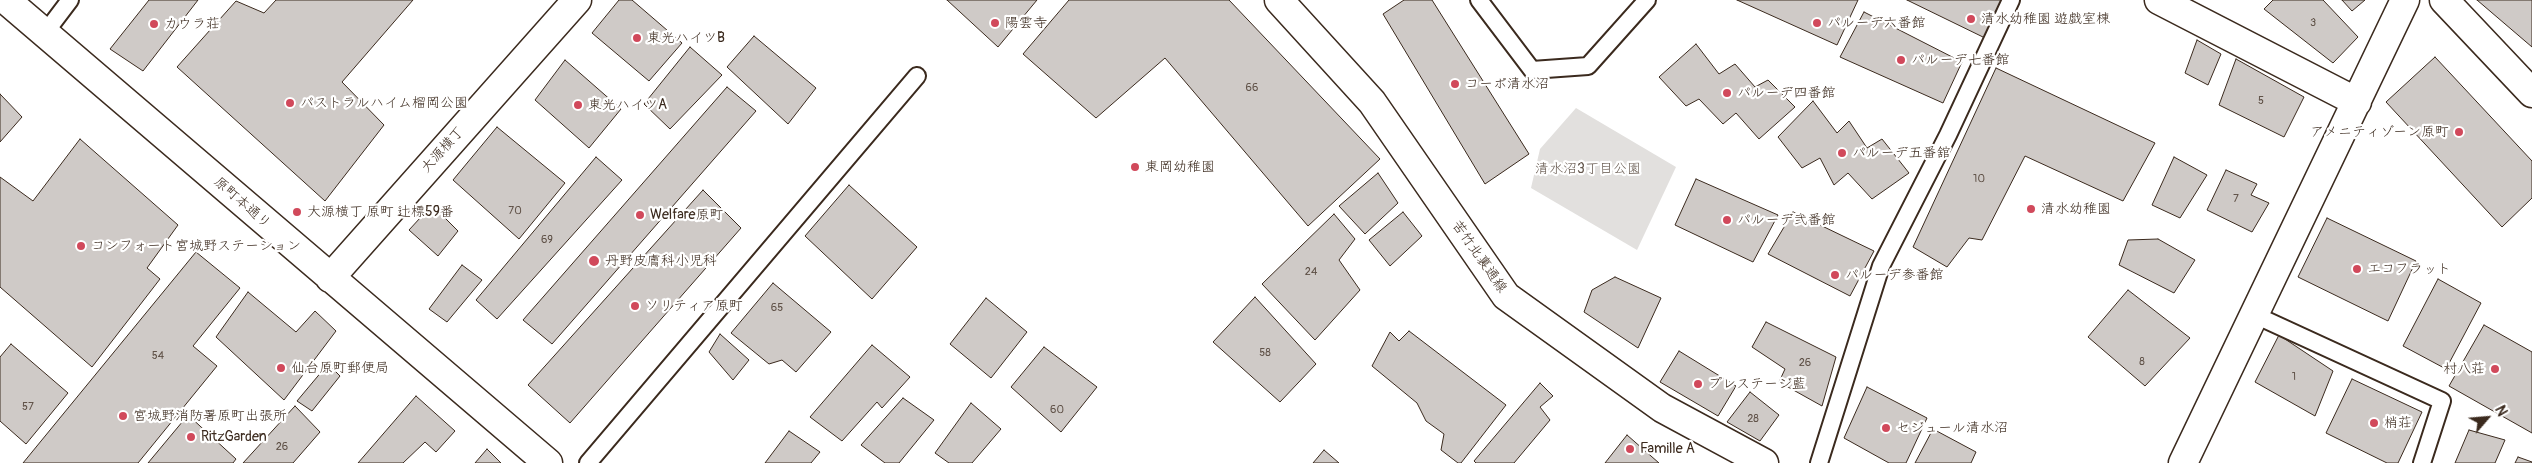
<!DOCTYPE html>
<html>
<head>
<meta charset="utf-8">
<style>
  body { margin:0 }
  #map { position:relative; width:2532px; height:463px; overflow:hidden; background:#fff; font-family:Pangolin,sans-serif }
  canvas { display:block }
  .north { position:absolute; left:2462px; top:393px; width:50px; height:50px; -webkit-text-stroke:4px #fff; paint-order:stroke; rotate:63deg; font-size:14px; font-weight:700; line-height:20px; text-align:center; color:#3b2a1e }
  .north::after { content:''; display:block; margin:auto; width:18px; height:22px; background:#3b2a1e; clip-path:polygon(50% 0,100% 100%,50% 72%,0 100%) }
</style>
</head>
<body>
<div id="map">
<canvas width="2532" height="463"></canvas>
<div class="north">N</div>
</div>
<script>
const c = document.querySelector('canvas').getContext('2d');
c.lineJoin = 'round';
function paint(path, color) {
  c.fillStyle = color;
  c.fill(path, 'evenodd');
}
function poly(rows) {
  const path = new Path2D();
  for (const r of rows) {
    path.moveTo(r[0], r[1]);
    for (let i = 2; i < r.length; i += 2) path.lineTo(r[i], r[i + 1]);
  }
  return path;
}
function stroke(path, color, width, dash) {
  c.strokeStyle = color;
  c.lineWidth = width;
  c.lineCap = dash ? 'butt' : 'round';
  c.setLineDash(dash || []);
  c.stroke(path);
}
function label(font, color, halo, rows, align = 'center') {
  c.font = font + ' Pangolin,"Klee One",sans-serif';
  c.lineWidth = 4.5;
  c.setLineDash([]);
  c.textBaseline = 'middle';
  c.strokeStyle = halo;
  c.fillStyle = color;
  for (const [text, x, y, turn = 0] of rows) {
    c.save();
    c.translate(x, y);
    c.rotate((+turn || 0) * Math.PI / 180);
    c.textAlign = isNaN(turn) ? turn : align;
    if (halo) c.strokeText(text, 0, 0);
    c.fillText(text, 0, 0);
    c.restore();
  }
}
paint(poly([
  [1576,108,1676,167,1637,250,1531,188,1540,149]
]), '#e2e0de');
const building = poly([
  [149,0,198,0,143,71,110,49,149,0],
  [276,0,413,0,342,82,384,125,325,201,177,67,236,1,264,13,276,0],
  [619,0,632,0,682,43,649,81,592,33,619,0],
  [947,0,1037,0,998,47,947,0],
  [1069,0,1229,0,1380,159,1308,226,1165,58,1096,118,1023,54,1069,0],
  [1404,0,1432,0,1529,154,1485,184,1383,14,1404,0],
  [1737,0,1858,0,1837,45,1737,0],
  [1907,0,2004,0,1985,38,1907,0],
  [2273,0,2323,0,2358,37,2333,63,2264,9,2273,0],
  [2342,0,2365,0,2352,11,2342,0],
  [2477,0,2532,0,2532,47,2477,0],
  [1864,12,1962,62,1943,103,1840,57,1864,12],
  [754,36,816,88,788,124,727,67,754,36],
  [2197,40,2221,54,2208,85,2185,73,2197,40],
  [1696,44,1719,74,1735,64,1755,87,1768,80,1795,107,1759,139,1736,113,1723,124,1699,99,1686,106,1659,77,1696,44],
  [690,47,722,75,670,129,644,104,690,47],
  [2435,57,2532,161,2532,198,2502,227,2386,102,2435,57],
  [2236,59,2304,97,2284,137,2219,105,2236,59],
  [565,60,621,109,589,148,535,100,565,60],
  [1996,68,2155,143,2123,201,2025,156,1982,240,1969,238,1947,267,1913,247,1996,68],
  [727,87,756,111,552,344,523,320,727,87],
  [0,94,22,117,0,142,0,94],
  [1813,101,1837,133,1849,121,1867,148,1882,139,1909,173,1872,199,1848,173,1834,185,1820,158,1802,168,1778,137,1813,101],
  [497,127,565,183,519,239,453,180,497,127],
  [80,139,178,225,147,268,160,279,92,367,0,287,0,177,33,201,80,139],
  [596,157,622,180,497,319,476,300,596,157],
  [2174,157,2207,175,2180,218,2152,205,2174,157],
  [2226,170,2257,184,2251,195,2269,203,2252,232,2207,210,2226,170],
  [1378,173,1398,203,1365,234,1339,206,1378,173],
  [1696,179,1778,215,1753,262,1675,225,1696,179],
  [849,185,917,247,872,299,805,236,849,185],
  [703,190,741,228,570,423,528,385,703,190],
  [432,205,458,231,438,256,409,230,432,205],
  [1403,212,1422,236,1390,266,1369,240,1403,212],
  [1793,212,1874,251,1850,296,1768,254,1793,212],
  [1334,214,1355,239,1339,260,1360,290,1315,340,1262,284,1334,214],
  [2327,218,2416,261,2388,321,2298,277,2327,218],
  [2158,239,2195,260,2174,293,2119,265,2128,240,2158,239],
  [196,252,240,288,193,346,217,366,138,463,23,463,196,252],
  [462,265,482,280,447,322,429,309,462,265],
  [1615,277,1661,298,1638,348,1584,312,1592,290,1615,277],
  [2438,279,2481,303,2446,369,2403,346,2438,279],
  [773,283,831,332,796,372,782,360,769,364,731,333,773,283],
  [2128,290,2190,338,2145,386,2088,337,2128,290],
  [248,292,296,332,315,311,336,331,284,400,216,337,248,292],
  [1255,297,1316,364,1280,402,1213,342,1255,297],
  [986,298,1027,332,991,378,950,344,986,298],
  [1766,322,1836,357,1822,406,1779,382,1785,369,1752,347,1766,322],
  [2484,325,2532,352,2532,433,2449,386,2484,325],
  [1409,331,1506,405,1461,463,1458,463,1441,450,1444,434,1426,421,1417,403,1372,366,1390,332,1399,341,1409,331],
  [720,334,749,360,733,380,709,352,720,334],
  [2279,335,2333,371,2315,416,2255,382,2279,335],
  [11,344,68,393,26,444,0,421,0,357,11,344],
  [872,345,910,377,882,408,877,402,842,441,810,417,872,345],
  [1044,347,1097,387,1061,432,1011,387,1044,347],
  [1679,351,1736,386,1718,416,1660,382,1679,351],
  [328,364,340,376,312,411,297,401,328,364],
  [2352,379,2422,412,2398,463,2387,463,2326,433,2352,379],
  [1540,383,1553,396,1540,407,1550,420,1514,463,1476,463,1474,461,1540,383],
  [1867,387,1927,418,1906,463,1889,463,1844,438,1867,387],
  [1750,392,1779,415,1760,441,1727,422,1750,392],
  [416,396,455,431,436,452,425,442,403,463,358,463,416,396],
  [903,398,934,420,899,463,885,463,861,445,903,398],
  [971,403,1001,429,972,463,949,463,935,453,971,403],
  [295,406,320,432,293,463,243,463,295,406],
  [188,415,236,459,233,463,148,463,188,415],
  [1933,429,1976,452,1971,463,1915,463,1933,429],
  [2469,430,2505,440,2495,463,2455,463,2469,430],
  [789,431,820,452,811,463,765,463,789,431],
  [1627,435,1659,463,1605,463,1627,435],
  [487,449,501,463,475,463,487,449],
  [1324,450,1339,463,1313,463,1324,450],
  [2518,457,2532,462,2532,463,2515,463,2518,457]
]);
paint(building, '#cfcac7');
stroke(building, '#3b2a1e', 1);
const lane = poly([
  [1479,0,1532,70,1588,66,1647,0],
  [45,33,70,0],
  [2255,315,2442,401,2422,463],
  [588,463,917,76],
  [1819,463,1881,266,1948,135,2011,0]
]);
const street = poly([
  [6,0,548,463],
  [1279,0,1372,102,1506,296,1662,408,1764,463],
  [2159,0,2357,102],
  [2444,0,2532,93],
  [330,278,577,0],
  [2183,463,2405,0]
]);
stroke(lane, '#3b2a1e', 20);
stroke(street, '#3b2a1e', 31);
stroke(lane, '#fff', 16);
stroke(street, '#fff', 28);
for (const [x, y, r, color] of [
  [1971,19,5,"#d1495b"],
  [995,23,5,"#d1495b"],
  [1817,23,5,"#d1495b"],
  [154,24,5,"#d1495b"],
  [637,38,5,"#d1495b"],
  [1901,60,5,"#d1495b"],
  [1455,84,5,"#d1495b"],
  [1727,93,5,"#d1495b"],
  [290,103,5,"#d1495b"],
  [578,105,5,"#d1495b"],
  [2459,132,5,"#d1495b"],
  [1842,153,5,"#d1495b"],
  [1135,167,5,"#d1495b"],
  [2031,209,5,"#d1495b"],
  [297,212,5,"#d1495b"],
  [640,215,5,"#d1495b"],
  [1727,220,5,"#d1495b"],
  [81,246,5,"#d1495b"],
  [594,261,6,"#d1495b"],
  [2357,269,5,"#d1495b"],
  [1835,275,5,"#d1495b"],
  [635,306,5,"#d1495b"],
  [281,368,5,"#d1495b"],
  [2495,369,5,"#d1495b"],
  [1698,384,5,"#d1495b"],
  [123,416,5,"#d1495b"],
  [2374,423,5,"#d1495b"],
  [1886,428,5,"#d1495b"],
  [191,437,5,"#d1495b"],
  [1630,449,5,"#d1495b"]
]) {
  const dot = new Path2D();
  dot.arc(x, y, r, 0, 2 * Math.PI);
  c.fillStyle = color;
  c.fill(dot);
  stroke(dot, '#fff', 2);
}
label('11px', '#605248', null, [
  ["3",2313,23],
  ["66",1252,88],
  ["5",2261,101],
  ["10",1979,179],
  ["7",2236,199],
  ["70",515,211],
  ["69",547,240],
  ["24",1311,272],
  ["65",777,308],
  ["58",1265,353],
  ["54",158,356],
  ["8",2142,362],
  ["26",1805,363],
  ["1",2294,377],
  ["57",28,407],
  ["60",1057,410],
  ["28",1753,419],
  ["26",282,447]
]);
label('14px', '#3b2a1e', '#fff', [
  ["清水幼稚園 遊戯室棟",1981,19],
  ["陽雲寺",1005,23],
  ["パルーデ六番館",1827,23],
  ["カウラ荘",164,24],
  ["東光ハイツB",647,38],
  ["パルーデ七番館",1911,60],
  ["コーポ清水沼",1465,84],
  ["パルーデ四番館",1737,93],
  ["パストラルハイム榴岡公園",300,103],
  ["東光ハイツA",588,105],
  ["アメニティゾーン原町",2449,132,"right"],
  ["パルーデ五番舘",1852,153],
  ["東岡幼稚園",1145,167],
  ["清水幼稚園",2041,209],
  ["大源横丁 原町 辻標59番",307,212],
  ["Welfare原町",650,215],
  ["パルーデ弐番館",1737,220],
  ["コンフォート宮城野ステーション",91,246],
  ["丹野皮膚科小児科",605,261],
  ["エコフラット",2367,269],
  ["パルーデ参番館",1845,275],
  ["ソリティア原町",645,306],
  ["仙台原町郵便局",291,368],
  ["村八荘",2485,369,"right"],
  ["プレステージ藍",1708,384],
  ["宮城野消防署原町出張所",133,416],
  ["梢荘",2384,423],
  ["セジュール清水沼",1896,428],
  ["RitzGarden",201,437],
  ["Famille A",1640,449]
], 'left');
label('14px', '#3b2a1e', '#fff', [
  ["大源横丁",443,150,-48],
  ["原町本通り",242,203,41],
  ["苦竹北裏通線",1479,257,55]
]);
label('14px', '#65584e', '#fff', [
  ["清水沼3丁目公園",1588,169]
]);
</script>
</body>
</html>
